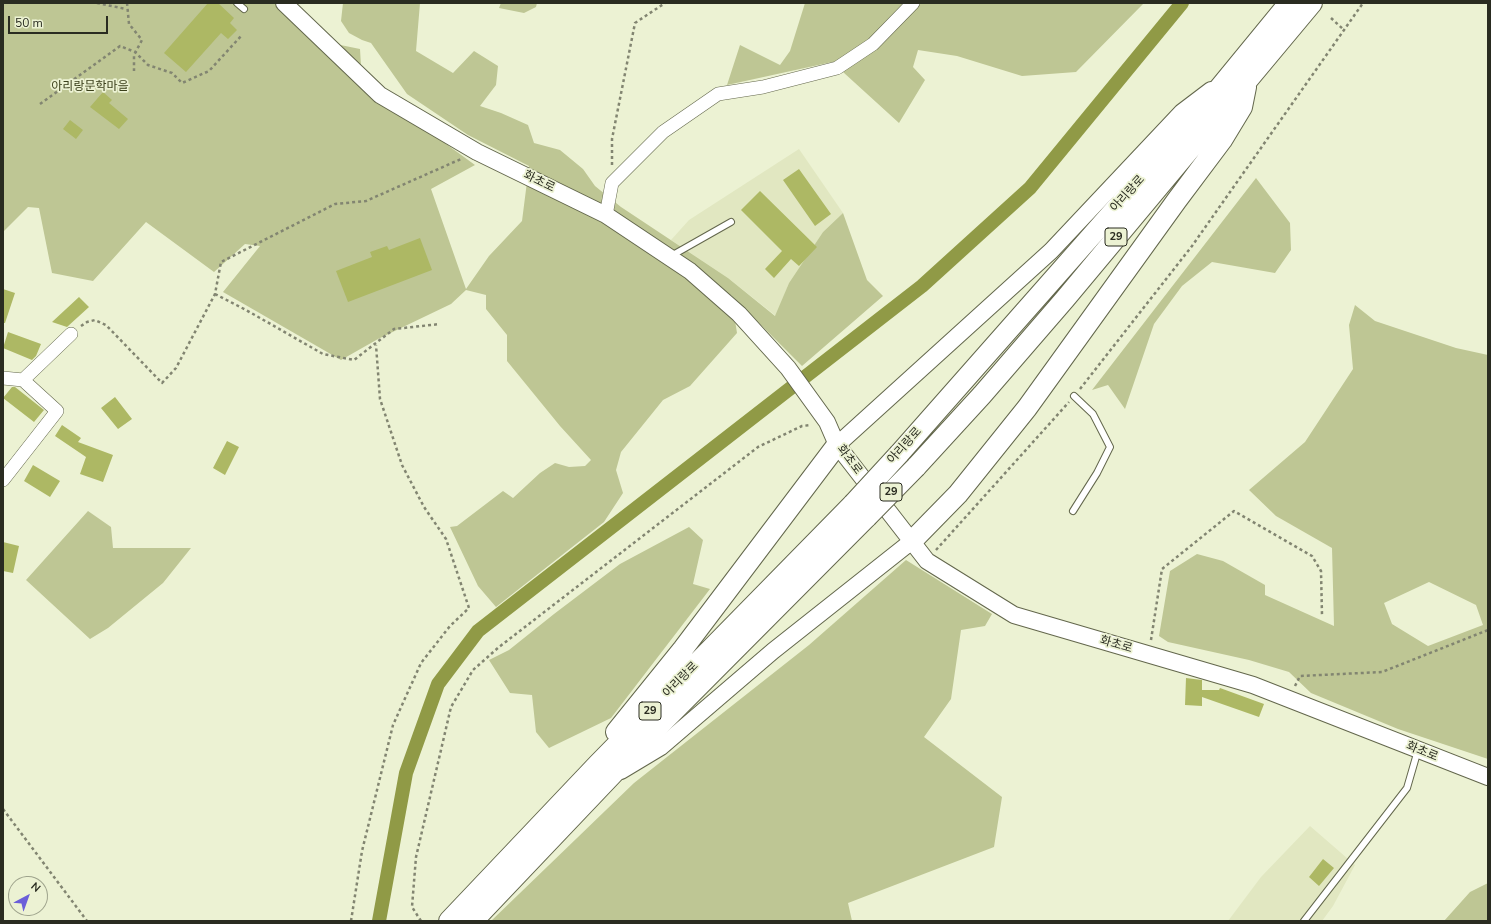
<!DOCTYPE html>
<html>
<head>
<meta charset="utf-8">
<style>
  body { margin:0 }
  #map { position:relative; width:1491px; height:924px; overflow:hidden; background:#ecf2d3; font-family:"Nunito Sans",sans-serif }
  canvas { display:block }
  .frame { position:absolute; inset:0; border:4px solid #2a2c21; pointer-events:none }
  .north { position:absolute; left:8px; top:876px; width:40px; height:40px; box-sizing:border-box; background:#ecf2d3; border:1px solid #9ea38c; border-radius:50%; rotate:41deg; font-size:11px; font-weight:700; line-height:16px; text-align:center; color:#2a2c21 }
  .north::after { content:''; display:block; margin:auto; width:14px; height:18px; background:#6b5fd9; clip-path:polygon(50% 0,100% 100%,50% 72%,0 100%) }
  .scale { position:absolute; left:8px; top:16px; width:100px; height:18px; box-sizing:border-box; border:2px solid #2a2c21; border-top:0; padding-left:5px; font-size:12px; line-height:14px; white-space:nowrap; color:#2a2c21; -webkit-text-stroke:3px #ecf2d3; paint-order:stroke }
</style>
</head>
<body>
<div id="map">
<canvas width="1491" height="924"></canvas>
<div class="frame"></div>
<div class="north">N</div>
<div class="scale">50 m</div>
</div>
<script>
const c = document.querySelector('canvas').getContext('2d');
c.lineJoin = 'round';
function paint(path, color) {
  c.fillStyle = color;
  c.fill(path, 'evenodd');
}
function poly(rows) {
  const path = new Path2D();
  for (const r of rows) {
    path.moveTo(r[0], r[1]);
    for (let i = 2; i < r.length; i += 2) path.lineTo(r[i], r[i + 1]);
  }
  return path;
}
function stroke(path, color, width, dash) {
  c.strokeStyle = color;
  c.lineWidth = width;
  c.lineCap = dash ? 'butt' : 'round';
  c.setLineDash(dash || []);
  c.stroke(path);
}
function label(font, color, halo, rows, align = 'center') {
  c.font = font + ' "Nunito Sans","Noto Sans KR",sans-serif';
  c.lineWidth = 3.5;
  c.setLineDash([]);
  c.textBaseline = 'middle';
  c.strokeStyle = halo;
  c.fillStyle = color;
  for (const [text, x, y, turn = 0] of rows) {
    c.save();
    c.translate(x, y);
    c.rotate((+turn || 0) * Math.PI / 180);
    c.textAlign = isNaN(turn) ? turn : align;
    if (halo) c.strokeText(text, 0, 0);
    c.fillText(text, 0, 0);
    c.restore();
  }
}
paint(poly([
  [799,149,843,213,823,232,789,283,776,316,728,278,671,240,689,220],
  [1310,826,1355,865,1333,906,1322,921,1228,921,1261,877]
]), '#e1e7c1');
paint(poly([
  [3,3,276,3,316,40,360,49,362,83,475,165,431,189,466,289,489,256,522,221,529,166,468,135,407,94,371,43,362,40,349,33,341,21,343,3,420,3,416,51,453,73,474,51,498,66,496,85,480,106,501,113,528,125,534,143,560,150,583,169,595,186,621,207,728,278,775,316,789,283,823,232,843,213,867,280,883,296,802,366,731,295,737,333,690,386,663,400,621,452,616,470,623,493,604,522,496,607,478,586,450,527,457,526,503,491,513,498,540,473,555,463,569,467,585,466,591,460,560,426,507,361,507,335,486,309,486,295,466,290,451,304,378,339,341,360,223,292,260,246,245,244,214,272,146,222,93,281,52,273,39,208,28,207,3,232],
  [501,3,537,3,536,7,524,13,499,8],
  [805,3,1099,4,1144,3,1076,72,1022,76,957,56,918,50,913,67,925,80,899,123,832,62,727,85,740,45,780,65,790,51],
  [1256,178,1290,223,1291,250,1275,273,1212,262,1182,286,1154,324,1125,409,1108,385,1092,390],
  [1355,305,1375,321,1456,348,1488,355,1488,759,1398,729,1311,693,1289,672,1249,660,1168,642,1159,636,1170,571,1197,554,1223,561,1265,585,1265,595,1334,626,1332,548,1276,516,1249,490,1305,442,1353,369,1349,325],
  [1429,582,1476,605,1483,625,1428,646,1392,624,1384,603],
  [88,511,111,527,113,548,191,548,163,583,108,628,90,639,26,580],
  [689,527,703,540,693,584,710,589,611,718,549,748,536,732,532,695,510,693,489,660,509,650,554,614,620,564],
  [906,560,992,614,985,626,961,630,951,699,924,737,1002,797,994,847,848,903,852,921,491,921,634,783,809,645],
  [1488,883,1488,921,1444,921,1470,892]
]), '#bec694');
stroke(poly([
  [379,921,406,773,438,684,478,631,922,286,1030,188,1182,3]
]), '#909a46', 14);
paint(poly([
  [208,3,218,3,234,18,230,23,237,30,228,39,221,33,186,72,164,53],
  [103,92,112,100,109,103,128,119,119,129,90,107],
  [70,120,83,130,76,139,63,129],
  [799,169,831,214,815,226,783,180],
  [760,191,817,247,799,266,791,259,774,278,765,269,782,251,741,210],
  [420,238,432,270,348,302,336,271,372,257,370,252,387,246,389,250],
  [3,289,15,293,5,323,3,323],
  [79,297,89,307,67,327,52,322],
  [8,332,41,344,36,356,32,360,3,348],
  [12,387,15,387,44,410,34,422,3,398],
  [115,397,132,419,118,429,101,408],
  [62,425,81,438,78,442,113,455,103,482,80,474,86,457,55,436],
  [227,441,239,447,225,475,213,468],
  [33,465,60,481,50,497,24,481],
  [3,542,19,546,13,573,3,571],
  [1186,678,1202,680,1202,690,1219,690,1220,688,1264,704,1259,717,1202,697,1202,706,1185,705],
  [1323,859,1334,868,1319,886,1309,877]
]), '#adb864');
const service = poly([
  [237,3,244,9],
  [671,256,731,222],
  [1073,511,1097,473,1110,447,1093,414,1074,396],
  [1304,921,1407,788,1418,750]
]);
const minor = poly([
  [606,215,612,183,663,132,718,94,763,87,837,68,873,44,913,3],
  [3,378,23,380,71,334],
  [3,480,57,411,23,380]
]);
const tertiary = poly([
  [284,3,380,95,477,152,606,215,690,271,739,314,788,368,827,422,837,445,927,561,1014,615,1253,685,1488,777],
  [837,445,1051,251,1182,112,1211,90],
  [621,771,661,747,773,651,912,541]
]);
const primary = poly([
  [899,454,1184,131,1289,3],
  [916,467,982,395,1065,299,1312,3],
  [912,541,958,494,1027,408,1177,200,1222,140,1242,107,1246,87],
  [616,732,683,649,837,445],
  [449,921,598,764,853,504],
  [473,921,646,739,867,517]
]);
stroke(service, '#63674c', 8);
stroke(minor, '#63674c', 14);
stroke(tertiary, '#63674c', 18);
stroke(primary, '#63674c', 22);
stroke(poly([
  [97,3,126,9],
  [127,3,129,24,142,40,134,55,134,71],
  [1331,18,1344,30],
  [40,104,120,46,135,52,148,65,172,73,182,83,209,71,242,35],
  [612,165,612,139,635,23,665,3],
  [215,294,246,310,323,354,354,360,394,329,440,324],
  [81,326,87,322,95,320,106,325,162,383,176,368,215,294,221,262,335,204,366,201,461,159],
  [1080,389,1192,246,1363,3],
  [936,550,1069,402],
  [1151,640,1162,569,1234,511,1312,556,1321,571,1322,615],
  [1295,686,1300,676,1382,672,1488,630],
  [3,809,87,921],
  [351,921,362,851,393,725,421,663,450,626,469,608,446,539,424,507,402,465,380,399,376,345],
  [421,921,412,907,416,857,451,707,473,670,499,647,758,447,802,426,811,425]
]), '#828571', 2.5, [3, 3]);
stroke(service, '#fff', 6);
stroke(minor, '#fff', 13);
stroke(tertiary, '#fff', 16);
stroke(primary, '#fff', 20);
const primaryBridge = poly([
  [853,504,899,454],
  [867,517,916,467]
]);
stroke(primaryBridge, '#63674c', 22, []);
stroke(primaryBridge, '#fff', 20);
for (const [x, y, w] of [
  [1116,237,22],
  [891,492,22],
  [650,711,22]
]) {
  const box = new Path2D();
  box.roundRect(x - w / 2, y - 9, w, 18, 3);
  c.fillStyle = '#ecf2d3';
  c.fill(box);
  stroke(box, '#2a2c21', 1);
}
label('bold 11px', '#2a2c21', null, [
  ["29",1116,237],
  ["29",891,492],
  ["29",650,711]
]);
label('12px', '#3a3f1a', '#ecf2d3', [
  ["아리랑문학마을",90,87]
]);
label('12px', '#2a2c21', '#ecf2d3', [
  ["화초로",539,182,26],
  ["아리랑로",1128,194,-48],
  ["아리랑로",905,446,-48],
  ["화초로",849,460,53],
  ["화초로",1116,645,16],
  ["아리랑로",681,680,-45],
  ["화초로",1422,752,22]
]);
</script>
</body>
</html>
